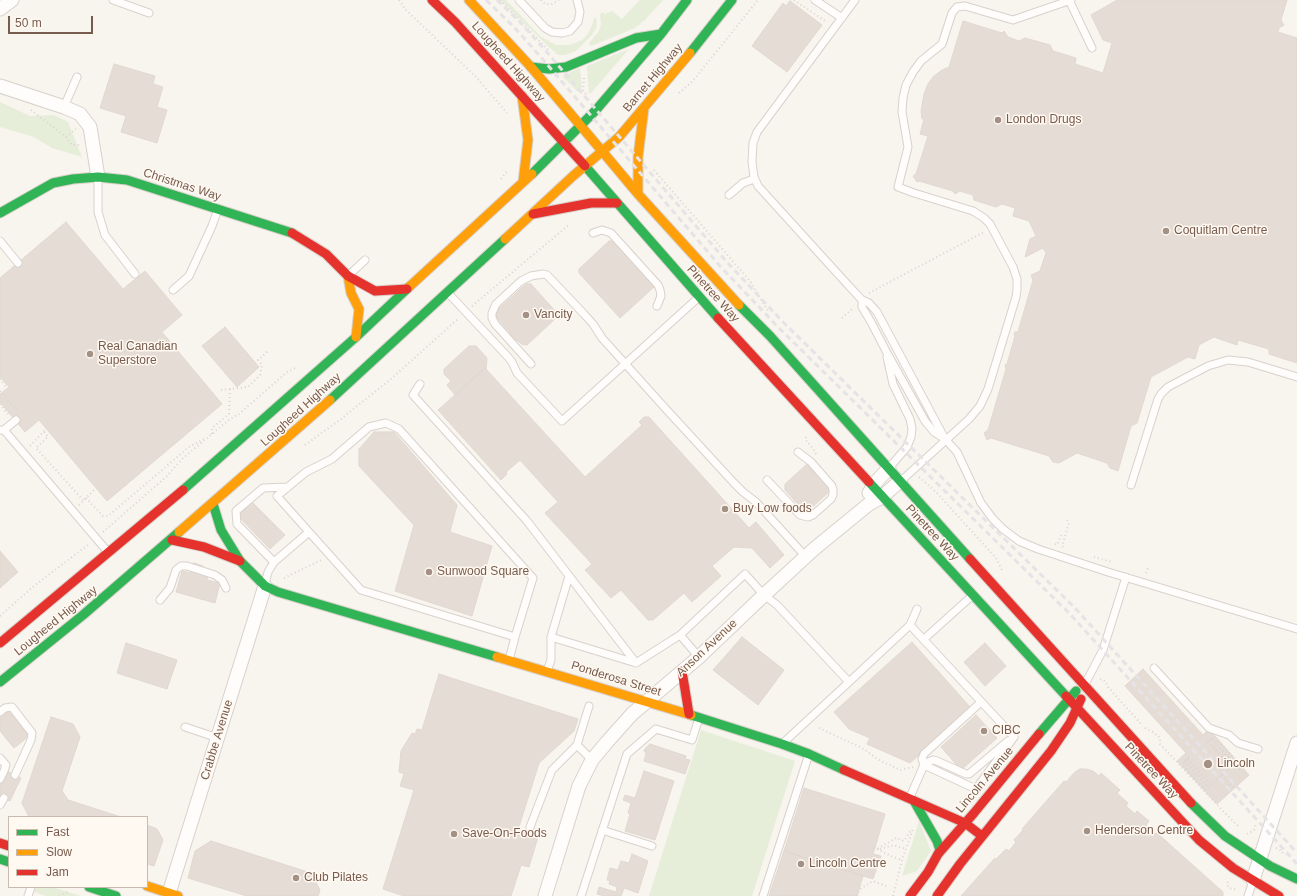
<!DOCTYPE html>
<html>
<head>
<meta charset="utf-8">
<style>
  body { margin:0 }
  #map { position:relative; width:1297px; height:896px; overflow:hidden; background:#f8f4ee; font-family:Helvetica,sans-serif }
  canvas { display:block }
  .legend { position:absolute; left:8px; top:816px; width:140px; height:72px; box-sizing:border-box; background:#fff9f1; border:1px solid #c9baaf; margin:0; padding:5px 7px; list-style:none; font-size:12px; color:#775b4d }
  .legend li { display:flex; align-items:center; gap:8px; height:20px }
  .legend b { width:20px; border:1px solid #c9baaf }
  .scale { position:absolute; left:8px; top:16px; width:85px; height:18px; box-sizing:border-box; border:2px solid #775b4d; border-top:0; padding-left:5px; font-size:12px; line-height:14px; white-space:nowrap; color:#775b4d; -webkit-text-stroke:3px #fff9f1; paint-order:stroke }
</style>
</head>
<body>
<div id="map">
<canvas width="1297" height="896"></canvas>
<ul class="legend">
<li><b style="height:5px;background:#30b455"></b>Fast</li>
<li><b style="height:5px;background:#ff9f0a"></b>Slow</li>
<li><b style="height:5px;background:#e5322d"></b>Jam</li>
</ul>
<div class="scale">50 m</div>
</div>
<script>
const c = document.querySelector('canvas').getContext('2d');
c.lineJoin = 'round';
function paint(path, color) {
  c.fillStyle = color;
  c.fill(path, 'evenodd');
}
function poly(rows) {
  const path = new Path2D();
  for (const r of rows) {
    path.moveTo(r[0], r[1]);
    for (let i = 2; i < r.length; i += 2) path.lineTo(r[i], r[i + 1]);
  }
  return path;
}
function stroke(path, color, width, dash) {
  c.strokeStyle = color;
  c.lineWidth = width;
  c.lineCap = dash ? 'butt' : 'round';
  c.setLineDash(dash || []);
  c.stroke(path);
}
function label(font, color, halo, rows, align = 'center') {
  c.font = font + ' Helvetica,sans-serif';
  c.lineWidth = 3;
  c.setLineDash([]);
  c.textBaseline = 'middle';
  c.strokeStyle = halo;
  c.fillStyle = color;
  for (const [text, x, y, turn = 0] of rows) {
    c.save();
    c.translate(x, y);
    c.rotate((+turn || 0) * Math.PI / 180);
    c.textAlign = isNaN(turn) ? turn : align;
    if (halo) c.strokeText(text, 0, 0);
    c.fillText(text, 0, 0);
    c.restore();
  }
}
paint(poly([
  [500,0,506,0,540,36,556,45,570,45,582,40,588,34,592,25,594,19,596,17,597,26,592,35,576,51,565,55,558,55,550,48],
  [640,0,663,0,645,20,635,28,591,46,589,43,599,31,601,24,600,14,603,12,605,14,612,11,622,19],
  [629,49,591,93,589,93,587,66],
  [580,68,582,87,578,92,562,76],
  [0,102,30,116,54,115,68,122,82,157,52,148,34,137,0,127],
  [701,730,795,761,752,896,649,896],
  [919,821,931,851,917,871,902,876],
  [36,887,52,887,81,896,46,896,34,892]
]), '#e6eed9');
const building = poly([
  [1117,0,1287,0,1281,20,1284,25,1279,28,1278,32,1297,38,1297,363,1269,354,1269,349,1238,340,1237,345,1214,337,1199,345,1195,359,1188,357,1151,377,1137,423,1131,426,1118,471,1110,468,1107,463,1077,453,1059,463,1053,462,1049,456,991,438,987,440,984,433,988,430,1006,369,1005,365,1007,364,1015,336,1014,334,1015,332,1018,332,1033,280,1031,275,1040,271,1046,253,1043,248,1025,257,1030,239,1036,236,1029,221,1013,216,1015,208,1002,204,996,207,974,200,973,195,960,191,955,194,953,191,919,181,917,182,913,176,916,174,928,136,920,134,924,119,922,119,921,111,924,94,928,84,933,77,942,70,949,67,963,21,1002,33,1004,31,1008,37,1019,41,1025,38,1050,45,1053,51,1076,58,1075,64,1103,73,1112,43,1103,40,1091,15,1117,0],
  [790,1,822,25,787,72,752,46,783,3,786,6,790,1],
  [114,64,155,76,153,84,163,87,157,107,167,110,157,143,121,132,126,116,100,108,114,64],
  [66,222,123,289,145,271,182,315,162,332,222,404,107,501,39,420,25,432,0,402,0,394,9,387,0,377,0,278,66,222],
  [609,241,614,241,625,253,630,248,637,256,631,260,655,286,620,318,579,273,579,269,609,241],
  [526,284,531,284,556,312,556,318,527,345,521,344,517,340,513,344,507,337,511,334,496,317,496,311,526,284],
  [225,327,259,367,237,387,202,346,225,327],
  [469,346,476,346,487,358,486,369,485,368,455,395,447,385,451,381,444,374,444,369,469,346],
  [485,368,585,477,642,425,639,422,644,417,649,417,749,528,756,522,784,555,770,568,752,548,734,547,712,566,721,576,692,602,684,593,653,620,648,620,621,590,611,598,585,570,592,564,545,513,558,502,520,460,506,472,507,474,501,480,438,410,485,368],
  [374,432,394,432,457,505,450,532,492,546,472,616,395,591,414,525,359,466,359,449,374,432],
  [806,465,811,466,830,485,830,491,809,510,803,510,785,490,785,484,806,465],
  [252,502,285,535,270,549,238,516,252,502],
  [0,551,18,572,0,588,0,551],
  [194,563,203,566,201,574,208,576,207,580,220,583,215,603,176,592,182,571,191,573,194,563],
  [742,637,784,670,758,705,713,670,742,637],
  [912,642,971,708,910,763,867,744,870,738,849,729,834,712,912,642],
  [126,643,177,660,167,689,117,673,126,643],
  [985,643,1006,666,985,686,964,662,985,643],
  [1143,669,1203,735,1209,729,1249,775,1217,804,1177,761,1186,753,1125,686,1143,669],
  [439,674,578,719,574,731,539,763,518,830,538,837,529,867,521,865,511,896,404,896,383,889,414,790,400,786,404,774,399,772,401,751,412,733,415,734,417,729,422,730,439,674],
  [8,710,29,736,14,748,0,731,0,717,8,710],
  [976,715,997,738,961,770,941,747,976,715],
  [51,717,73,724,80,737,62,791,68,800,121,817,29,817,22,803,51,717],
  [650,744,686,756,685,759,690,760,685,774,644,761,646,754,644,750,650,744],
  [1080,769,1086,769,1093,771,1099,776,1101,773,1120,790,1117,793,1128,803,1126,806,1135,814,1137,811,1149,821,1146,825,1156,834,1157,833,1223,892,1223,896,961,896,995,858,996,859,1006,849,1009,851,1016,842,1014,840,1023,830,1022,829,1064,781,1066,782,1075,772,1080,769],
  [7,771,21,778,10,801,0,796,0,785,7,771],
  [644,771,674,781,655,840,625,831,630,814,628,813,631,803,623,800,625,795,635,798,644,771],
  [804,788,885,814,873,854,881,856,873,879,784,851,804,788],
  [147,825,157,829,163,840,154,866,147,864,147,825],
  [211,841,311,873,320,890,318,896,247,896,188,878,195,851,211,841],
  [784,851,863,876,857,896,769,896,784,851],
  [632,854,648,861,638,893,624,888,621,896,604,896,597,894,599,887,616,892,617,887,609,884,610,881,607,880,610,868,618,870,621,861,629,863,632,854]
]);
paint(building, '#e5dcd5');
stroke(building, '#e1d7d0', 1);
const lane = poly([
  [113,0,149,13],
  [519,0,545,28,552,32,562,33,570,31,578,22,580,12,577,0],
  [815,0,842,18],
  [855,0,757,132,753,143,752,162,754,177,758,186,848,285,862,300,869,303,877,312,945,439,957,452,981,503,993,519,1003,529,1019,541,1038,549,1108,572,1297,629],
  [1069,0,1092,48],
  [64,107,77,77],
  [98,178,98,212,105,235,135,274],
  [729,195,743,183,754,179],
  [593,233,602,230,611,233,658,285,660,290,661,296,657,306],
  [0,241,18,263],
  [349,275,365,260],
  [173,290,189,276,212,226,218,209],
  [449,294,508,357,512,362,517,373,562,421,699,297],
  [862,300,862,307,871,322,887,353,925,421,934,432,945,439],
  [887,357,893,384,910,419,912,429,911,437,907,447,889,468],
  [531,364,495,324,492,318,492,313,496,304,521,281,531,276,543,274,547,275,584,314,593,324,602,338,665,408,734,483,743,492,756,502,806,557],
  [420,384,413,395,527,521,636,663],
  [0,430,4,430,107,551],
  [4,430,16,420],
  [767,480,800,515,808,517,813,515,831,499,833,495,833,490,832,486,811,462,798,452],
  [901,481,969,419,980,406,988,389,1016,297,1017,290,1017,279,1013,267,990,224,984,218,973,211,914,193,898,187,908,147,902,112,903,98,906,85,913,72,921,61,942,44,952,13,957,7,965,6,1013,20,1071,0],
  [1131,485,1158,399,1161,394,1168,387,1208,366,1228,360,1248,362,1297,377],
  [274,562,237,524,236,511,263,488,287,487],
  [265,584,268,572,274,562,309,532,361,590,515,637,533,578,399,429,386,423,369,427,332,459,306,472,277,496,309,532],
  [160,600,170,588,176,570,181,566,187,566,215,575,222,580,226,588],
  [910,625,1014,737],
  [680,635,699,657],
  [551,637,636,663,680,635,745,574,764,595,777,605,849,682,910,625,917,609],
  [924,639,973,595],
  [509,660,515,637],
  [1154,668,1209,728,1229,735,1238,743,1258,749],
  [547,671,551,660,551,637,569,576],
  [1085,684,1103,650,1126,577],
  [981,702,924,754,922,759,924,765,976,789,1014,737],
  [0,712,5,708,12,707,32,733,31,740,15,775],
  [185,727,218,738],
  [783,743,849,682],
  [577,745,589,706],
  [0,758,6,765,4,771,0,779],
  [910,797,924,765,928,762,933,760,937,761,966,774,969,774,1008,741],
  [0,805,4,798],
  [530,827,552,770,577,745,592,760],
  [602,830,652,846],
  [28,896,31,887],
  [581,896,627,754,656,729,692,740,699,718],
  [763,896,809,754],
  [1248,896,1253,881]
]);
const street = poly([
  [0,9,12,0],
  [0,86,64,107,80,114,90,127,98,177],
  [869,493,876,482,889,468],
  [1253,880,1297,743],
  [169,893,265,586],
  [545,896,579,786,592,760,607,742,632,714,699,657,764,595,814,549,869,504,882,497,900,481]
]);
const fast = poly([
  [690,53,732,0],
  [531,67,549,69,566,67,636,38,661,34],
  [585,166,718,318],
  [532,174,596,110,661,34,687,0],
  [0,213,53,183,73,179,98,177,127,180,292,233],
  [739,305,770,336,970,559],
  [330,400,505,239],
  [869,482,1066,696],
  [183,490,356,337,409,287],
  [213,504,221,530,240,561,265,586,278,592,497,657],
  [0,682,83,615,179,532],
  [691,715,782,744,809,754,844,770],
  [1039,734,1076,691],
  [914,801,937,841,940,850,938,854],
  [1191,803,1225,836,1270,866,1297,879],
  [0,859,9,862],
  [89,887,116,896]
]);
const slow = poly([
  [469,0,531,67,602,151],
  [522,96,528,140,523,182],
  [602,151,638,194,739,305],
  [638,194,638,157,644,108],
  [505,239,573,176,619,137,690,53],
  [348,276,351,293,359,309,356,337],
  [409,287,532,174],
  [179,532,330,400],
  [497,657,691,715],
  [147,886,178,896]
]);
const jam = poly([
  [432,0,455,22,585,166],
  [533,214,591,203,617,203],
  [292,233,326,254,348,276,375,291,407,289],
  [718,318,869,482],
  [172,540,204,547,240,561],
  [970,559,1191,803],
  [0,643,183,490],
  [682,671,689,714],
  [1066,696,1199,840,1233,868,1279,896],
  [844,770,965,823,982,836],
  [0,843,9,846],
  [910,896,928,872,938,854,974,813,1039,734],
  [937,896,960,864,1051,751,1070,723,1081,699]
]);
stroke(lane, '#d8d1cc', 9);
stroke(street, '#d8d1cc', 15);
stroke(fast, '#d8d0ca', 11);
stroke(slow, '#d8d0ca', 11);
stroke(jam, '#d8d0ca', 11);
stroke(poly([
  [399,0,405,9,475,76,507,113],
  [500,0,550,52],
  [541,0,545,4,552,4,559,0],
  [794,0,825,21],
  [584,78,583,90,587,96],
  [679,93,692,82,758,0],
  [31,110,66,137,72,145,81,145],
  [66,137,76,129],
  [654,170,750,281,768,311],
  [501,179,508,170],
  [869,293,984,232],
  [472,306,570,224],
  [842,318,853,308],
  [0,379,7,388],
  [221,390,248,387,260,375,262,365,258,360,268,351],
  [0,391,18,411],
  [0,404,8,414],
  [44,432,48,437,36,448,83,500],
  [212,434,212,428,229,414,230,389],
  [806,437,805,439,814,450,816,454],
  [305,445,341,419,391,379,459,318],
  [30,446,46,429],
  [919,477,936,492,996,558,1003,572],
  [86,498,103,516,108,516,189,447,206,438],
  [79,505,96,488],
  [103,532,166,477,183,458,230,419,239,414,286,373,297,367],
  [1055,544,1057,545,1062,533],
  [1063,547,1062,546,1069,523,1067,520],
  [1094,557,1112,562],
  [1146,573,1148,568],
  [284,578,323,559],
  [0,616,34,586,89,544],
  [1100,679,1105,681,1108,687,1142,725],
  [819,728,864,749,877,759,900,770,913,767],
  [1145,728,1153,732,1160,738,1160,744,1221,809,1238,826],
  [1212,739,1234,764],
  [1208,741,1231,767],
  [1218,741,1237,761,1222,775,1234,788],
  [1207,742,1211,738],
  [1189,757,1182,764,1206,790,1222,775],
  [1188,759,1211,785],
  [1185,761,1208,787],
  [1247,834,1254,830,1256,824],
  [874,848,877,849,896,838,904,841,912,829],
  [1276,848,1282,851,1284,856],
  [877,849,891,856,902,860],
  [880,849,894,845,906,849],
  [1228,882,1227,884,1229,888,1238,890],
  [59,896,68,892],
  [857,896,860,889,873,881,886,886],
  [893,896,902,860,913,829]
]), '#dad3d0', 2, [1, 3]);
stroke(lane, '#fefdfc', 7);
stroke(street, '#fefdfc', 13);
stroke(fast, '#30b455', 9);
stroke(slow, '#ff9f0a', 9);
stroke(jam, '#e5322d', 9);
stroke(poly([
  [486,0,514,27,539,55,720,266,778,327,1069,613,1297,864],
  [497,0,520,22,545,50,726,261,783,322,1075,608,1297,853]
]), '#e5e3e6', 3, [6, 4]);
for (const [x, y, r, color] of [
  [998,120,4,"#a49185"],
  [1166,231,4,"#a49185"],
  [526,315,4,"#a49185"],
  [90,354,4,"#a49185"],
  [725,509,4,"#a49185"],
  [429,572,4,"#a49185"],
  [984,731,4,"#a49185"],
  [1208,764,5,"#a49185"],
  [1087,831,4,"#a49185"],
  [454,834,4,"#a49185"],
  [801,864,4,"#a49185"],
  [296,878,4,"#a49185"]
]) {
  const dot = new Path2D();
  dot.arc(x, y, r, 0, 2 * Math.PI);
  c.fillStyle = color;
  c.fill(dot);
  stroke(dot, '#fff9f1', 1.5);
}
label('12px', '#775b4d', '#fff9f1', [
  ["Lougheed Highway",508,62,48],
  ["Barnet Highway",653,78,-50],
  ["Christmas Way",182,185,18],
  ["Pinetree Way",713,294,48],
  ["Lougheed Highway",301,410,-42],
  ["Pinetree Way",932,533,47],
  ["Lougheed Highway",56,621,-39],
  ["Anson Avenue",707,648,-43],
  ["Ponderosa Street",616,679,17],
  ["Crabbe Avenue",217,740,-73],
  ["Pinetree Way",1151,771,47],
  ["Lincoln Avenue",985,780,-50]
]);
label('12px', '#775b4d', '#fff9f1', [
  ["London Drugs",1006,120],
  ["Coquitlam Centre",1174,231],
  ["Vancity",534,315],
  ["Real Canadian",98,347],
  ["Superstore",98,361],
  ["Buy Low foods",733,509],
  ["Sunwood Square",437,572],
  ["CIBC",992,731],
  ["Lincoln",1217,764],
  ["Henderson Centre",1095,831],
  ["Save-On-Foods",462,834],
  ["Lincoln Centre",809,864],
  ["Club Pilates",304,878]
], 'left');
</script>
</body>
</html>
